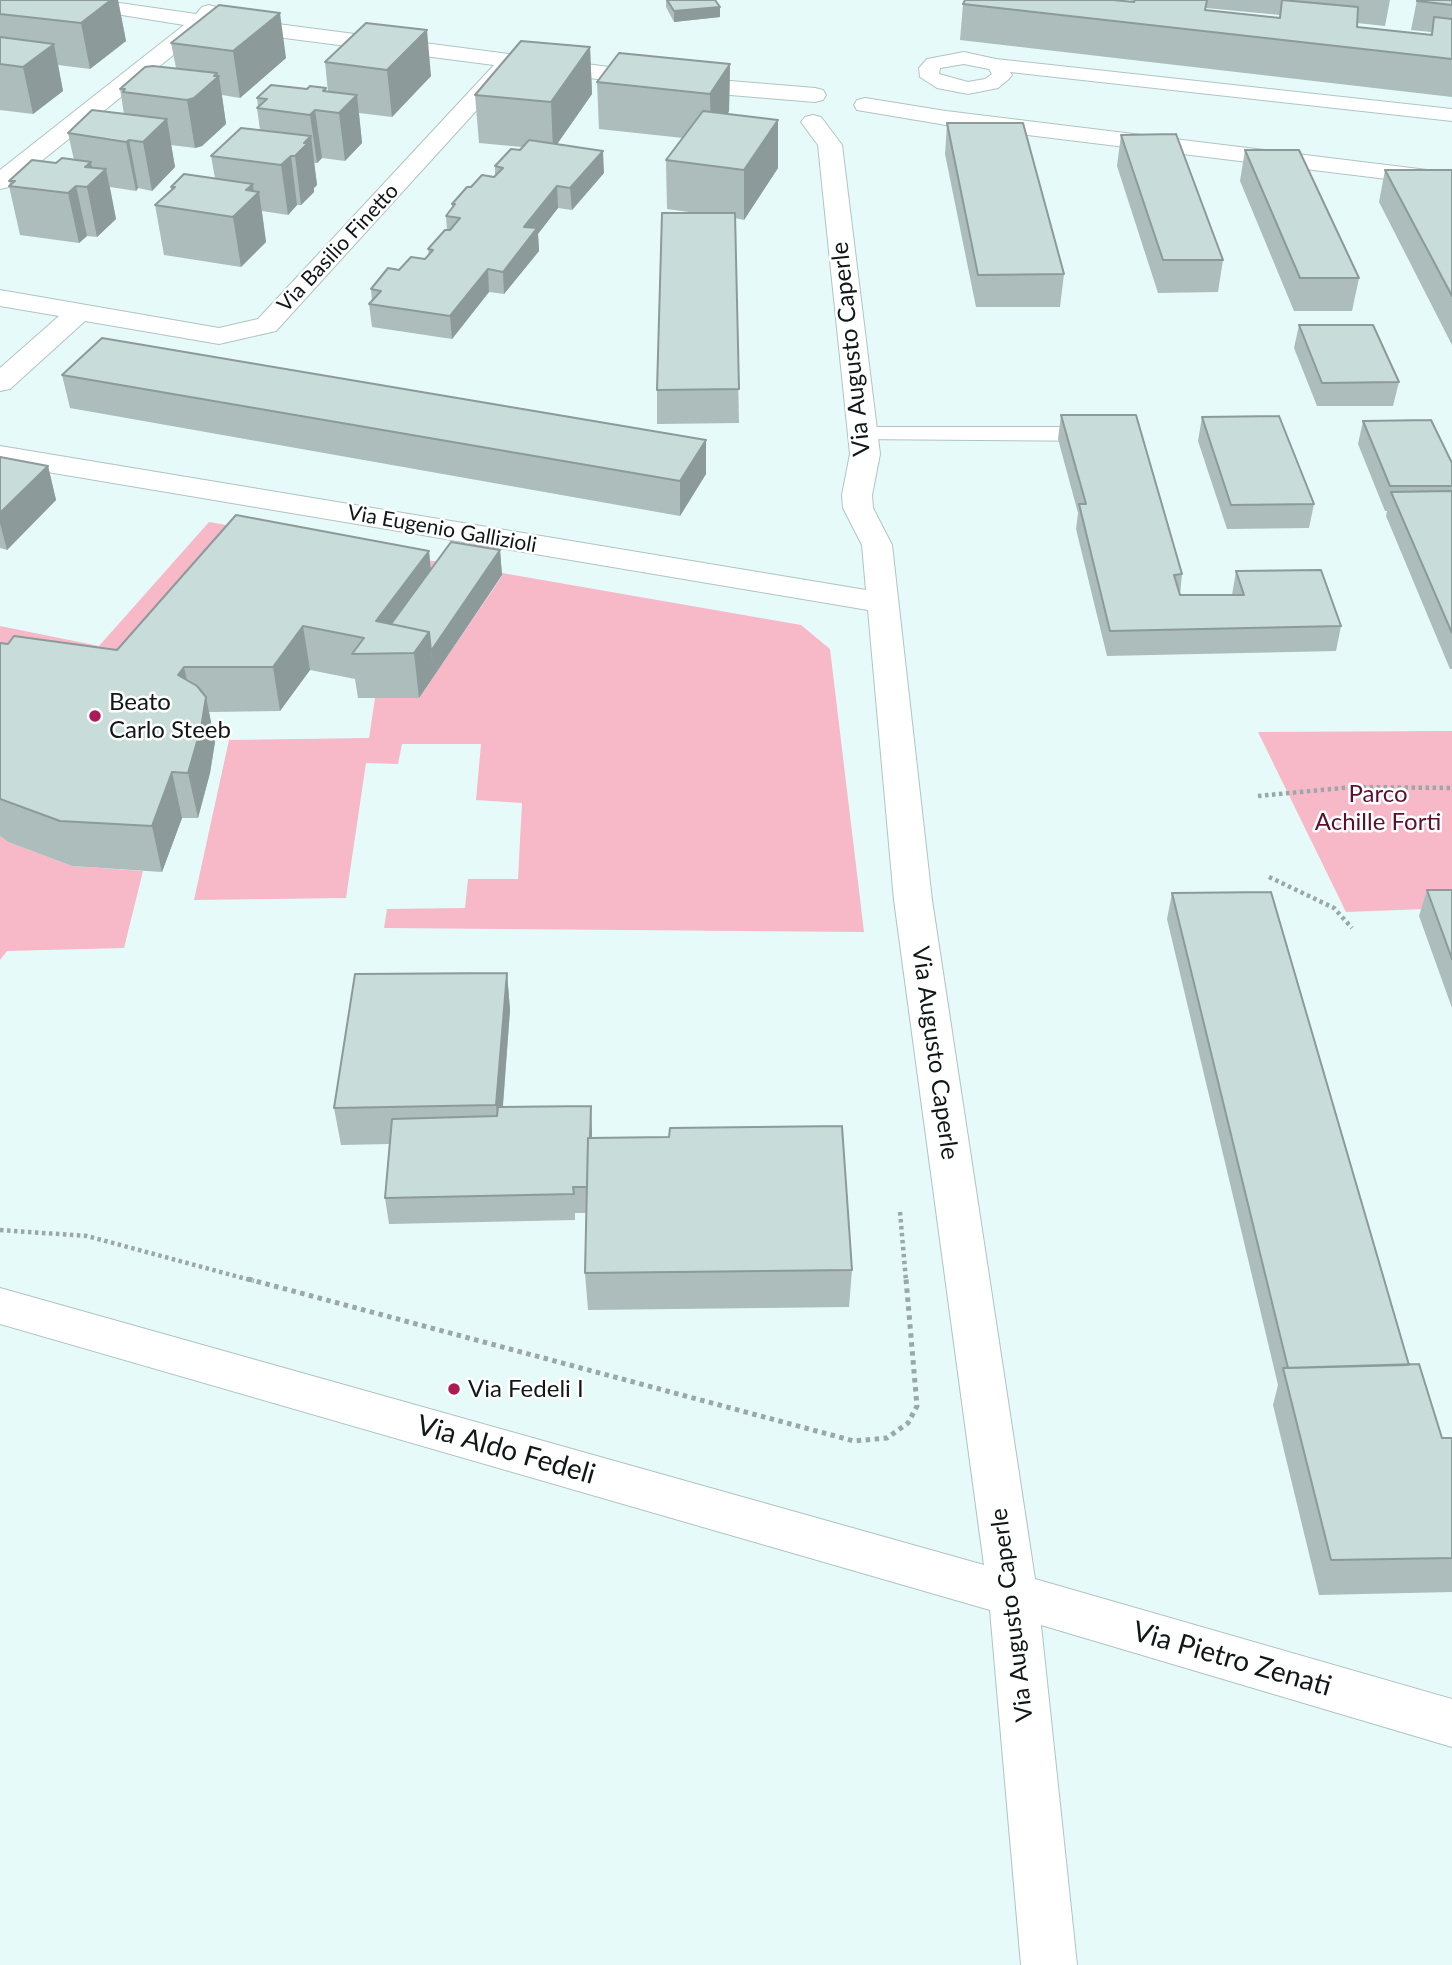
<!DOCTYPE html>
<html>
<head>
<meta charset="utf-8">
<style>
  body { margin:0 }
  canvas { display:block; background:#e6faf9 }
</style>
</head>
<body>
<canvas width="1452" height="1965"></canvas>
<script>
const c = document.querySelector('canvas').getContext('2d');
c.lineJoin = 'round';
function paint(path, color) {
  c.fillStyle = color;
  c.fill(path, 'evenodd');
}
function poly(rows) {
  const path = new Path2D();
  for (const r of rows) {
    path.moveTo(r[0], r[1]);
    for (let i = 2; i < r.length; i += 2) path.lineTo(r[i], r[i + 1]);
  }
  return path;
}
function stroke(path, color, width, dash) {
  c.strokeStyle = color;
  c.lineWidth = width;
  c.lineCap = dash ? 'butt' : 'round';
  c.setLineDash(dash || []);
  c.stroke(path);
}
function label(font, color, halo, rows, align = 'center') {
  c.font = font + ' Lato,sans-serif';
  c.lineWidth = 5;
  c.setLineDash([]);
  c.textBaseline = 'middle';
  c.strokeStyle = halo;
  c.fillStyle = color;
  for (const [text, x, y, turn = 0] of rows) {
    c.save();
    c.translate(x, y);
    c.rotate((+turn || 0) * Math.PI / 180);
    c.textAlign = isNaN(turn) ? turn : align;
    if (halo) c.strokeText(text, 0, 0);
    c.fillText(text, 0, 0);
    c.restore();
  }
}
paint(poly([
  [209,522,801,625,830,649,864,932,384,928,387,909,465,908,468,879,518,879,522,803,476,800,481,744,402,744,398,764,366,763,346,898,194,900,229,740,369,738,375,698,419,698,502,576,127,695,0,686,0,626,99,646],
  [1452,731,1452,908,1346,912,1258,732],
  [0,836,8,842,72,866,143,871,124,948,7,951,0,960]
]), '#f7b9c7');
const service = poly([
  [964,52,996,59,1452,109,1452,121,1010,72,1012,75,1009,79,998,88,968,94,937,88,920,77,919,68,927,59,964,52],
  [964,64,989,69,992,74,985,79,968,82,939,74,940,68,964,64],
  [862,427,1104,427,1113,429,1116,434,1113,439,1104,441,853,439,850,434,853,429,862,427]
]);
const minor = poly([
  [56,0,99,0,196,14,202,7,209,5,216,7,220,11,216,16,694,78,815,88,823,90,826,95,823,100,815,102,694,92,515,68,276,331,219,344,85,321,10,389,0,391,0,368,59,316,0,306,0,290,219,328,258,319,494,65,207,28,9,187,0,189,0,170,184,25,66,6,59,4,56,0],
  [865,98,946,111,1452,173,1452,187,946,125,857,110,854,105,857,100,865,98],
  [813,115,821,117,842,145,880,454,872,495,873,508,892,545,932,900,1035,1579,1452,1699,1452,1747,1041,1625,1077,1965,1021,1965,990,1610,0,1324,0,1288,984,1565,894,900,868,610,0,464,0,446,866,590,862,545,843,508,842,495,850,454,818,145,801,122,805,117,813,115]
]);
stroke(service, '#b0c4c2', 2);
stroke(minor, '#b0c4c2', 2);
stroke(poly([
  [1258,796,1353,787,1452,788],
  [1269,877,1334,908,1352,928],
  [900,1212,906,1281],
  [0,1230,87,1236,254,1281]
]), '#99a8a8', 4.5, [3.5, 3.5]);
stroke(poly([
  [248,1279,854,1441,887,1438,908,1423,917,1406,906,1279]
]), '#99a8a8', 5, [4.5, 4.5]);
paint(service, '#fff');
paint(minor, '#fff');
paint(poly([
  [0,0,118,0,126,41,90,69,58,65,63,91,33,114,0,110],
  [666,0,715,0,720,17,674,22,666,7],
  [1129,0,1390,0,1385,26,1357,23,1357,27,1430,35,1431,32,1411,30,1417,0,1452,0,1452,97,960,40,963,4,1134,2,1134,1],
  [1206,8,1280,15,1279,18,1205,10],
  [171,43,286,58,240,98,222,95,226,124,202,146,195,148,171,145,175,167,152,191,138,188,136,191,110,187,116,219,97,237,87,236,79,243,20,235,9,186,10,185,9,181,56,163,74,160,68,133,124,114,120,89,176,68],
  [590,47,592,94,557,144,604,173,572,210,558,208,538,234,539,251,504,294,489,292,452,339,372,327,369,304,372,301,371,289,399,270,425,259,429,255,428,249,447,230,446,216,452,208,452,204,471,187,494,177,495,176,495,166,522,147,479,143,475,95],
  [325,62,431,76,392,117,359,113,362,143,345,161,322,158,317,163,314,163,317,185,314,188,314,192,301,205,297,205,288,215,262,211,266,242,241,267,164,255,155,205,171,190,171,187,215,178,211,156,260,130,257,108,258,107,257,98,307,89,326,88,327,92,328,92],
  [730,64,729,111,728,114,778,168,744,220,735,218,739,423,657,424,657,390,696,213,667,209,666,160,683,138,599,129,597,82],
  [947,123,1064,274,1060,307,976,307,945,154],
  [1121,135,1223,260,1218,292,1158,293,1117,166],
  [1245,150,1359,278,1352,311,1294,311,1240,181],
  [1385,170,1452,170,1452,345,1379,202],
  [1299,325,1399,382,1393,406,1317,406,1294,348],
  [62,375,706,474,680,516,70,408],
  [1061,415,1182,574,1180,595,1232,595,1236,571,1341,626,1336,651,1107,656,1076,529,1078,513,1058,439],
  [1202,417,1314,504,1309,528,1227,529,1198,441],
  [1363,421,1452,463,1452,669,1450,669,1386,516,1387,511,1385,511,1358,444],
  [0,457,48,466,56,500,7,550,0,548],
  [500,550,502,575,419,698,358,698,355,679,310,670,280,711,209,712,215,742,210,773,198,818,182,818,162,872,72,866,8,842,0,836,0,643,117,650,429,551,431,570],
  [1427,890,1452,890,1452,1008,1419,916],
  [1172,893,1409,1365,1442,1438,1452,1438,1452,1592,1319,1595,1273,1405,1278,1385,1167,919],
  [507,973,510,1010,503,1107,592,1132,592,1138,852,1270,849,1307,588,1310,585,1273,586,1213,575,1213,575,1220,389,1224,385,1198,389,1144,341,1145,334,1108]
]), '#acbdbb');
paint(poly([
  [111,0,118,0,126,41,90,69,81,23],
  [720,7,720,17,674,22,674,11],
  [280,13,286,58,240,98,233,51],
  [427,30,431,76,392,117,387,70],
  [54,44,63,91,33,114,23,67],
  [590,47,592,94,553,150,551,102],
  [730,64,729,111,711,141,710,94],
  [217,73,218,78,219,76,226,124,202,146,195,148,187,100],
  [357,95,362,143,345,161,339,113],
  [315,110,322,158,317,163,310,115],
  [167,119,175,167,152,191,143,142],
  [778,120,778,168,744,220,744,170],
  [311,136,317,185,314,188,314,192,301,205,295,156,304,143],
  [129,140,138,188,136,191,126,142],
  [603,151,604,173,572,210,570,188],
  [291,156,297,205,288,215,281,165],
  [91,162,94,180,106,169,116,219,97,237,87,187,85,167],
  [253,184,254,196,259,192,266,242,241,267,233,217,246,190],
  [76,186,87,236,79,243,68,193],
  [557,186,558,208,538,234,539,251,504,294,503,272,524,227],
  [488,269,489,292,452,339,450,316],
  [706,440,706,474,680,516,680,481],
  [48,466,56,500,7,550,0,523,0,513],
  [500,550,502,575,434,676,431,651],
  [429,551,433,595,397,644,376,621],
  [303,626,310,670,280,711,273,667],
  [429,632,434,676,419,698,414,653],
  [184,667,194,712,178,675],
  [206,697,215,742,210,773,198,818,188,773],
  [172,772,182,818,162,872,152,826],
  [507,973,510,1010,500,1142,496,1105],
  [591,1106,592,1132,590,1213,588,1187]
]), '#8c9a99');
const building = poly([
  [0,0,111,0,81,23,0,14,0,0],
  [667,0,715,0,720,7,674,11,667,0],
  [965,0,1113,0,1134,2,1135,0,1207,0,1205,10,1280,18,1282,0,1358,7,1357,27,1432,35,1434,17,1452,19,1452,59,963,4,965,0],
  [1417,0,1452,0,1452,5,1417,1,1417,0],
  [219,5,280,13,233,51,171,43,219,5],
  [366,23,427,30,387,70,325,62,366,23],
  [0,37,54,44,23,67,0,64,0,37],
  [521,41,590,47,551,102,475,95,521,41],
  [619,53,730,64,710,94,597,82,619,53],
  [153,66,217,73,214,76,219,76,194,98,187,100,123,92,125,89,120,89,145,67,153,66],
  [271,85,307,89,310,86,326,88,323,91,357,95,339,113,315,110,310,115,257,108,267,99,257,98,271,85],
  [92,110,167,119,143,142,129,140,126,142,68,133,92,110],
  [703,111,778,120,744,170,666,160,703,111],
  [947,123,1023,123,1064,274,978,275,947,123],
  [241,128,311,136,304,143,308,143,295,156,291,156,281,165,211,156,241,128],
  [1176,134,1223,260,1163,260,1121,135,1176,134],
  [529,140,603,151,570,188,557,186,524,227,537,228,503,272,488,269,450,316,369,304,381,291,371,289,388,268,399,270,411,257,425,259,433,250,428,249,445,230,450,230,460,218,446,216,455,204,452,204,467,187,471,187,482,175,494,177,503,168,495,166,511,149,520,150,529,140],
  [1245,150,1299,150,1359,278,1300,278,1245,150],
  [62,158,91,162,85,167,106,169,87,187,76,186,68,193,9,186,15,181,9,181,32,160,56,163,62,158],
  [1385,170,1452,170,1452,296,1385,170],
  [184,174,253,184,246,190,259,192,233,217,155,205,175,187,171,187,184,174],
  [662,213,735,213,739,389,657,390,662,213],
  [1299,325,1373,325,1399,382,1322,383,1299,325],
  [102,338,706,440,680,481,62,375,102,338],
  [1061,415,1136,415,1182,574,1174,575,1180,595,1244,595,1236,571,1321,570,1341,626,1110,631,1079,504,1086,504,1061,415],
  [1279,416,1314,504,1231,505,1202,417,1279,416],
  [1431,420,1452,463,1452,486,1390,486,1363,421,1431,420],
  [0,457,48,466,0,513,0,457],
  [1452,491,1452,633,1391,492,1452,491],
  [236,515,429,551,376,621,429,632,414,653,352,654,364,638,303,626,273,667,184,667,178,675,197,686,206,697,201,728,188,773,172,772,152,826,60,821,0,799,0,643,8,644,14,636,117,650,236,515],
  [451,542,500,550,431,651,429,632,391,624,451,542],
  [1427,890,1452,890,1452,959,1427,890],
  [1271,892,1409,1365,1288,1368,1172,893,1271,892],
  [507,973,496,1105,334,1108,355,974,507,973],
  [591,1106,590,1138,588,1138,587,1187,573,1187,574,1194,385,1198,392,1119,497,1116,498,1107,591,1106],
  [842,1126,852,1270,585,1273,588,1138,669,1137,670,1128,842,1126],
  [1419,1364,1442,1438,1452,1438,1452,1558,1331,1560,1283,1368,1419,1364]
]);
paint(building, '#c8dcda');
stroke(building, '#8c9a99', 2);
for (const [x, y, r, color] of [
  [95,716,7,"#ab1b55"],
  [454,1389,7,"#ab1b55"]
]) {
  const dot = new Path2D();
  dot.arc(x, y, r, 0, 2 * Math.PI);
  c.fillStyle = color;
  c.fill(dot);
  stroke(dot, '#fff', 2.5);
}
label('21px', '#101717', '#fff', [
  ["Via Basilio Finetto",338,248,-47],
  ["Via Eugenio Gallizioli",442,529,10]
]);
label('24px', '#101717', '#fff', [
  ["Via Augusto Caperle",851,349,-96],
  ["Via Augusto Caperle",935,1053,82],
  ["Via Augusto Caperle",1012,1615,-97]
]);
label('24px', '#101717', '#fff', [
  ["Beato",109,702],
  ["Carlo Steeb",109,730],
  ["Via Fedeli I",468,1389]
], 'left');
label('24px', '#5e0f2d', '#fff', [
  ["Parco",1378,794],
  ["Achille Forti",1378,822]
]);
label('28px', '#101717', '#fff', [
  ["Via Aldo Fedeli",506,1450,16],
  ["Via Pietro Zenati",1232,1659,16]
]);
</script>
</body>
</html>
